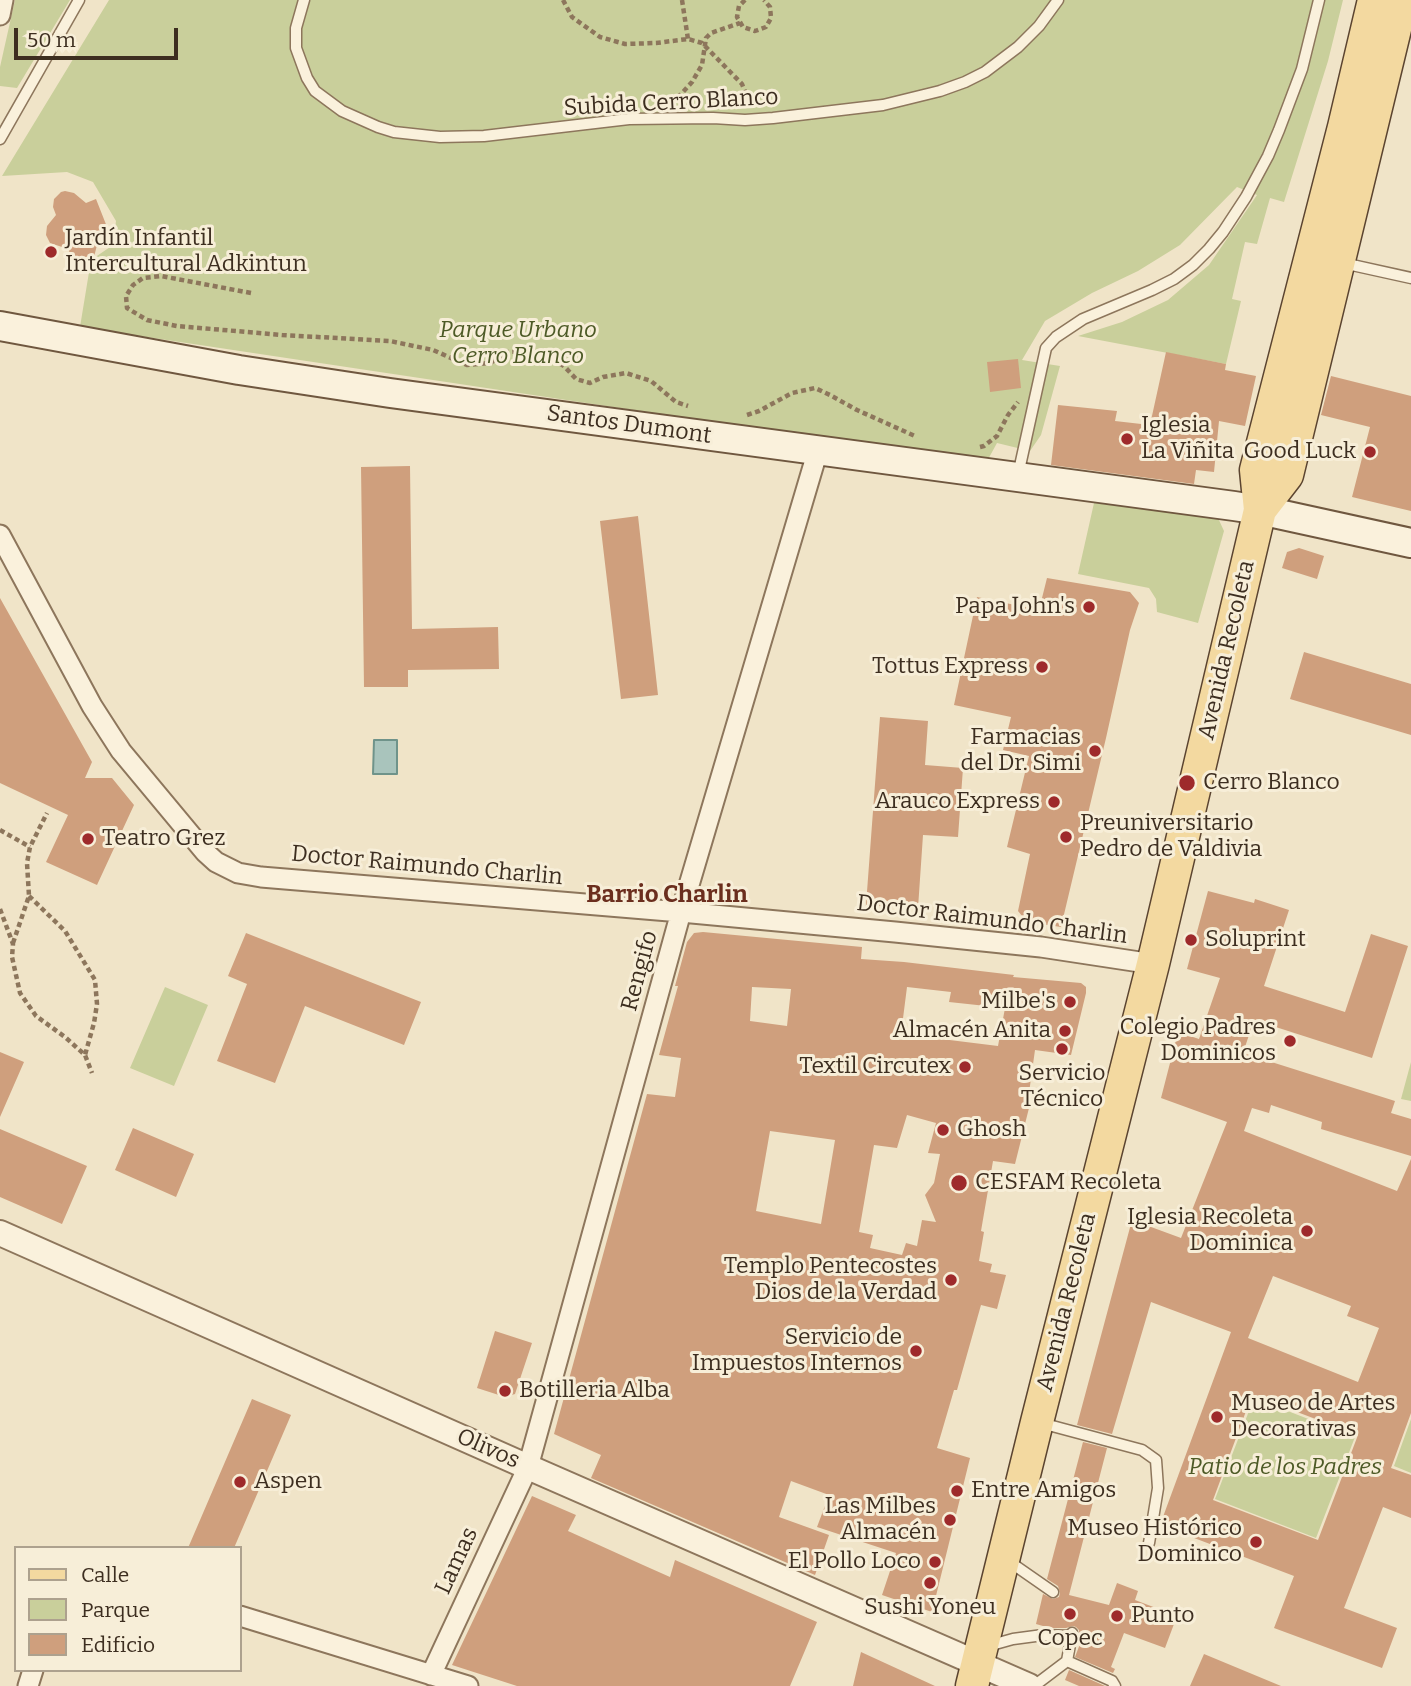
<!DOCTYPE html>
<html>
<head>
<meta charset="utf-8">
<style>
  body { margin:0 }
  #map { position:relative; width:1411px; height:1686px; overflow:hidden; background:#f0e4c8; font-family:Bitter,serif }
  canvas { display:block }
  .legend { position:absolute; left:14px; top:1546px; width:228px; height:126px; box-sizing:border-box; background:#f7eed8; border:2px solid #ada18e; margin:0; padding:9px 12px; list-style:none; font-size:21px; color:#3d2e20 }
  .legend li { display:flex; align-items:center; gap:14px; height:35px }
  .legend b { width:35px; border:2px solid #ada18e }
  .scale { position:absolute; left:14px; top:28px; width:164px; height:32px; box-sizing:border-box; border:4px solid #3d2e20; border-top:0; padding-left:9px; font-size:21px; line-height:24px; white-space:nowrap; color:#3d2e20; -webkit-text-stroke:5px #f7eed8; paint-order:stroke }
</style>
</head>
<body>
<div id="map">
<canvas width="1411" height="1686"></canvas>
<ul class="legend">
<li><b style="height:9px;background:#f3d9a0"></b>Calle</li>
<li><b style="height:19px;background:#c9cf9b"></b>Parque</li>
<li><b style="height:19px;background:#cf9f7d"></b>Edificio</li>
</ul>
<div class="scale">50 m</div>
</div>
<script>
const c = document.querySelector('canvas').getContext('2d');
c.lineJoin = 'round';
function paint(path, color) {
  c.fillStyle = color;
  c.fill(path, 'evenodd');
}
function poly(rows) {
  const path = new Path2D();
  for (const r of rows) {
    path.moveTo(r[0], r[1]);
    for (let i = 2; i < r.length; i += 2) path.lineTo(r[i], r[i + 1]);
  }
  return path;
}
function stroke(path, color, width, dash) {
  c.strokeStyle = color;
  c.lineWidth = width;
  c.lineCap = dash ? 'butt' : 'round';
  c.setLineDash(dash || []);
  c.stroke(path);
}
function label(font, color, halo, rows, align = 'center') {
  c.font = font + ' Bitter,serif';
  c.lineWidth = 6;
  c.setLineDash([]);
  c.textBaseline = 'middle';
  c.strokeStyle = halo;
  c.fillStyle = color;
  for (const [text, x, y, turn = 0] of rows) {
    c.save();
    c.translate(x, y);
    c.rotate((+turn || 0) * Math.PI / 180);
    c.textAlign = isNaN(turn) ? turn : align;
    if (halo) c.strokeText(text, 0, 0);
    c.fillText(text, 0, 0);
    c.restore();
  }
}
paint(poly([
  [15,0,70,0,17,88,0,86,0,67],
  [109,0,1343,0,1328,61,1284,202,1270,198,1257,244,1245,242,1232,299,1241,301,1226,364,1078,336,1122,322,1168,300,1209,265,1257,195,1237,187,1180,245,1138,271,1092,293,1045,321,1022,360,1060,366,1041,435,1030,451,997,443,986,463,80,327,91,260,113,245,116,221,93,182,67,172,2,176],
  [1094,503,1218,518,1224,531,1198,623,1157,612,1156,599,1149,588,1078,574],
  [165,987,208,1005,174,1086,130,1068],
  [1411,1062,1411,1101,1401,1099],
  [1254,1398,1355,1437,1316,1538,1215,1499],
  [1411,1419,1411,1473,1394,1466]
]), '#c9cf9b');
const water = poly([
  [374,740,397,740,397,774,373,774,374,740]
]);
paint(water, '#a9c4bc');
stroke(water, '#6f938a', 2);
paint(poly([
  [65,191,74,193,86,203,96,199,109,232,99,237,94,257,86,262,77,262,73,259,68,249,50,243,46,235,47,226,56,215,53,207,54,199,61,192],
  [1166,352,1226,364,1225,370,1256,376,1245,426,1219,421,1214,472,1196,470,1194,484,1051,465,1058,405,1117,411,1115,421,1150,425],
  [1018,359,1021,388,990,392,987,362],
  [1331,376,1411,396,1411,511,1352,497,1370,427,1321,415],
  [410,466,412,629,498,627,499,669,408,670,408,687,364,687,361,467],
  [638,516,658,695,621,699,600,521],
  [1299,548,1324,556,1317,579,1282,568,1287,552],
  [1047,578,1130,592,1139,603,1130,630,1106,738,1061,927,1027,922,1018,911,1030,854,1007,847,1029,756,1003,750,1011,717,954,705,977,597,1039,610],
  [0,598,92,762,85,778,112,778,134,805,97,885,46,862,68,815,0,783],
  [1304,652,1411,684,1411,735,1290,699],
  [880,717,928,721,925,765,963,768,958,837,923,835,918,908,866,905],
  [1208,891,1254,903,1255,899,1289,910,1264,986,1345,1012,1371,934,1408,946,1372,1058,1254,1020,1243,1053,1395,1101,1391,1113,1411,1119,1411,1156,1321,1129,1322,1122,1271,1105,1269,1113,1252,1108,1244,1131,1397,1191,1411,1159,1411,1413,1391,1468,1411,1475,1411,1518,1383,1507,1344,1608,1397,1628,1382,1668,1274,1628,1294,1576,1160,1525,1231,1332,1151,1302,1112,1434,1077,1425,1132,1220,1181,1238,1227,1122,1161,1098,1178,1032,1199,1039,1220,978,1187,969],
  [1273,1276,1351,1306,1347,1316,1379,1328,1358,1382,1248,1338],
  [1252,1395,1358,1435,1318,1540,1213,1500],
  [703,932,862,947,861,959,904,962,1014,975,1013,977,1081,983,1086,987,1086,993,1071,1055,1035,1050,1028,1100,1031,1100,1015,1164,993,1161,981,1231,984,1232,979,1261,992,1264,990,1272,1006,1275,997,1309,981,1305,957,1390,954,1390,937,1448,970,1458,932,1612,882,1595,896,1553,817,1527,829,1495,791,1481,779,1517,829,1535,815,1575,591,1478,601,1455,554,1434,647,1094,675,1097,681,1058,659,1055,678,986,675,986,687,942,694,933],
  [752,987,791,989,787,1026,750,1021],
  [907,987,951,992,949,1002,1005,1008,998,1046,901,1034],
  [907,1115,936,1123,928,1153,940,1154,934,1183,925,1195,936,1222,922,1220,917,1246,906,1243,902,1255,870,1248,873,1235,859,1232,874,1145,897,1148],
  [770,1131,835,1140,821,1224,756,1211],
  [246,933,421,1002,404,1045,305,1006,275,1083,217,1061,247,984,228,976],
  [0,1052,24,1062,0,1117],
  [133,1128,194,1154,176,1197,115,1170],
  [0,1129,87,1166,62,1224,0,1197],
  [495,1331,532,1343,515,1394,505,1397,477,1388],
  [252,1399,291,1415,234,1548,188,1548],
  [1083,1442,1107,1448,1069,1595,1109,1605,1117,1583,1138,1591,1135,1600,1177,1616,1165,1648,1124,1633,1111,1667,1115,1669,1113,1673,1075,1657,1083,1636,1079,1635,1079,1630,1076,1627,1073,1626,1066,1628,1050,1628,1036,1624,1043,1594,1053,1599,1059,1597,1060,1593,1058,1586,1047,1579],
  [532,1496,576,1515,568,1531,643,1565,670,1577,675,1560,817,1622,790,1686,517,1686,452,1665],
  [861,1652,935,1686,853,1686],
  [1204,1654,1281,1686,1190,1686],
  [1069,1670,1105,1686,1079,1686,1065,1680]
]), '#cf9f7d');
const service = poly([
  [304,0,296,28,296,48,307,78,315,91,342,111,378,127,394,132,440,137,484,136,629,119,713,118,745,120,773,118,883,105,940,91,965,82,985,72,1018,47,1039,26,1058,0],
  [0,139,79,0],
  [1343,263,1411,278],
  [1018,475,1046,348,1056,337,1083,319,1152,290,1174,279,1193,265,1209,249,1223,232,1246,197,1268,156,1279,130,1302,69,1319,0],
  [1041,1423,1142,1450,1156,1460,1158,1488,1149,1543],
  [1007,1560,1053,1592],
  [988,1646,1013,1639,1043,1635,1072,1636],
  [1067,1661,1112,1681,1115,1686],
  [1034,1686,1067,1661,1072,1633]
]);
const minor = poly([
  [0,15,3,0],
  [0,535,92,706,121,751,205,852,216,862,238,873,261,877,681,912,895,932,1041,947,1153,964],
  [240,1616,468,1686],
  [431,1675,528,1467,681,912,818,450],
  [28,1686,33,1670]
]);
const tertiary = poly([
  [0,1233,528,1467,1029,1686]
]);
const secondary = poly([
  [0,326,239,370,390,393,1234,506,1260,510,1411,543]
]);
const primary = poly([
  [1260,510,1287,475,1402,0],
  [972,1686,1037,1422,1153,964,1260,510,1256,470,1344,127,1374,0]
]);
stroke(service, '#8d765c', 13);
stroke(minor, '#8d765c', 23);
stroke(tertiary, '#8d765c', 28);
stroke(secondary, '#6f573f', 32);
stroke(primary, '#5b4430', 35);
stroke(poly([
  [563,0,572,17,600,37,625,44,656,43,688,39,702,43,742,84,746,94,746,105],
  [682,0,688,39],
  [745,0,739,6,737,17,743,27,755,31,766,27,771,18,770,7,764,0],
  [672,104,692,82,702,65,706,38,711,33,740,23],
  [251,293,161,276,143,278,133,285,126,296,127,308,147,320,177,326,282,335,390,341,433,350,467,365,490,363,508,352,539,351,564,366,576,379,590,383,603,377,626,373,651,381,676,402,688,406],
  [747,415,759,411,792,393,815,388,830,395,857,410,917,437],
  [980,447,984,446,997,436,1008,415,1018,402],
  [0,830,30,847],
  [29,896,65,931,95,980,97,1004,94,1023,85,1055],
  [0,909,13,944,12,957,20,993,36,1016,65,1037,85,1055,92,1073],
  [13,943,29,896,27,863,30,847,47,813]
]), '#8d765c', 4.5, [5, 3.5]);
stroke(service, '#faf1dc', 10);
stroke(minor, '#faf1dc', 19);
stroke(tertiary, '#faf1dc', 24);
stroke(secondary, '#faf1dc', 28);
stroke(primary, '#f3d9a0', 32);
for (const [x, y, r, color] of [
  [51,252,7,"#9e2a2b"],
  [1127,439,7,"#9e2a2b"],
  [1370,452,7,"#9e2a2b"],
  [1089,607,7,"#9e2a2b"],
  [1042,667,7,"#9e2a2b"],
  [1095,751,7,"#9e2a2b"],
  [1187,783,9,"#9e2a2b"],
  [1054,802,7,"#9e2a2b"],
  [1066,837,7,"#9e2a2b"],
  [88,839,7,"#9e2a2b"],
  [1191,940,7,"#9e2a2b"],
  [1070,1002,7,"#9e2a2b"],
  [1065,1031,7,"#9e2a2b"],
  [1290,1041,7,"#9e2a2b"],
  [1062,1049,7,"#9e2a2b"],
  [965,1067,7,"#9e2a2b"],
  [943,1130,7,"#9e2a2b"],
  [959,1183,9,"#9e2a2b"],
  [1307,1231,7,"#9e2a2b"],
  [951,1280,7,"#9e2a2b"],
  [916,1351,7,"#9e2a2b"],
  [505,1391,7,"#9e2a2b"],
  [1217,1417,7,"#9e2a2b"],
  [240,1482,7,"#9e2a2b"],
  [957,1491,7,"#9e2a2b"],
  [950,1520,7,"#9e2a2b"],
  [1256,1542,7,"#9e2a2b"],
  [935,1562,7,"#9e2a2b"],
  [930,1583,7,"#9e2a2b"],
  [1070,1614,7,"#9e2a2b"],
  [1117,1616,7,"#9e2a2b"]
]) {
  const dot = new Path2D();
  dot.arc(x, y, r, 0, 2 * Math.PI);
  c.fillStyle = color;
  c.fill(dot);
  stroke(dot, '#f7eed8', 2.5);
}
label('23px', '#3d2e20', '#f7eed8', [
  ["Subida Cerro Blanco",671,103,-3],
  ["Santos Dumont",629,425,8],
  ["Avenida Recoleta",1227,650,-77],
  ["Doctor Raimundo Charlin",427,866,5],
  ["Doctor Raimundo Charlin",992,920,7],
  ["Rengifo",640,971,-75],
  ["Avenida Recoleta",1067,1302,-76],
  ["Olivos",488,1449,24],
  ["Lamas",457,1561,-65]
]);
label('23px', '#3d2e20', '#f7eed8', [
  ["Jardín Infantil",65,239,"left"],
  ["Intercultural Adkintun",65,265,"left"],
  ["Iglesia",1141,426,"left"],
  ["La Viñita",1141,452,"left"],
  ["Good Luck",1356,452],
  ["Papa John's",1075,607],
  ["Tottus Express",1028,667],
  ["Farmacias",1081,738],
  ["del Dr. Simi",1081,764],
  ["Cerro Blanco",1203,783,"left"],
  ["Arauco Express",1040,802],
  ["Preuniversitario",1080,824,"left"],
  ["Pedro de Valdivia",1080,850,"left"],
  ["Teatro Grez",102,839,"left"],
  ["Soluprint",1205,940,"left"],
  ["Milbe's",1056,1002],
  ["Colegio Padres",1276,1028],
  ["Dominicos",1276,1054],
  ["Almacén Anita",1051,1031],
  ["Textil Circutex",951,1067],
  ["Servicio",1062,1074,"center"],
  ["Técnico",1062,1100,"center"],
  ["Ghosh",957,1130,"left"],
  ["CESFAM Recoleta",975,1183,"left"],
  ["Iglesia Recoleta",1293,1218],
  ["Dominica",1293,1244],
  ["Templo Pentecostes",937,1267],
  ["Dios de la Verdad",937,1293],
  ["Servicio de",902,1338],
  ["Impuestos Internos",902,1364],
  ["Botilleria Alba",519,1391,"left"],
  ["Museo de Artes",1231,1404,"left"],
  ["Decorativas",1231,1430,"left"],
  ["Aspen",254,1482,"left"],
  ["Entre Amigos",971,1491,"left"],
  ["Las Milbes",936,1507],
  ["Almacén",936,1533],
  ["Museo Histórico",1242,1529],
  ["Dominico",1242,1555],
  ["El Pollo Loco",921,1562],
  ["Sushi Yoneu",930,1608,"center"],
  ["Punto",1131,1616,"left"],
  ["Copec",1070,1639,"center"]
], 'right');
label('italic 23px', '#4d5a26', '#f7eed8', [
  ["Parque Urbano",518,331],
  ["Cerro Blanco",518,357],
  ["Patio de los Padres",1285,1468]
]);
label('bold 24px', '#6b2e1e', '#f7eed8', [
  ["Barrio Charlin",667,895]
]);
</script>
</body>
</html>
